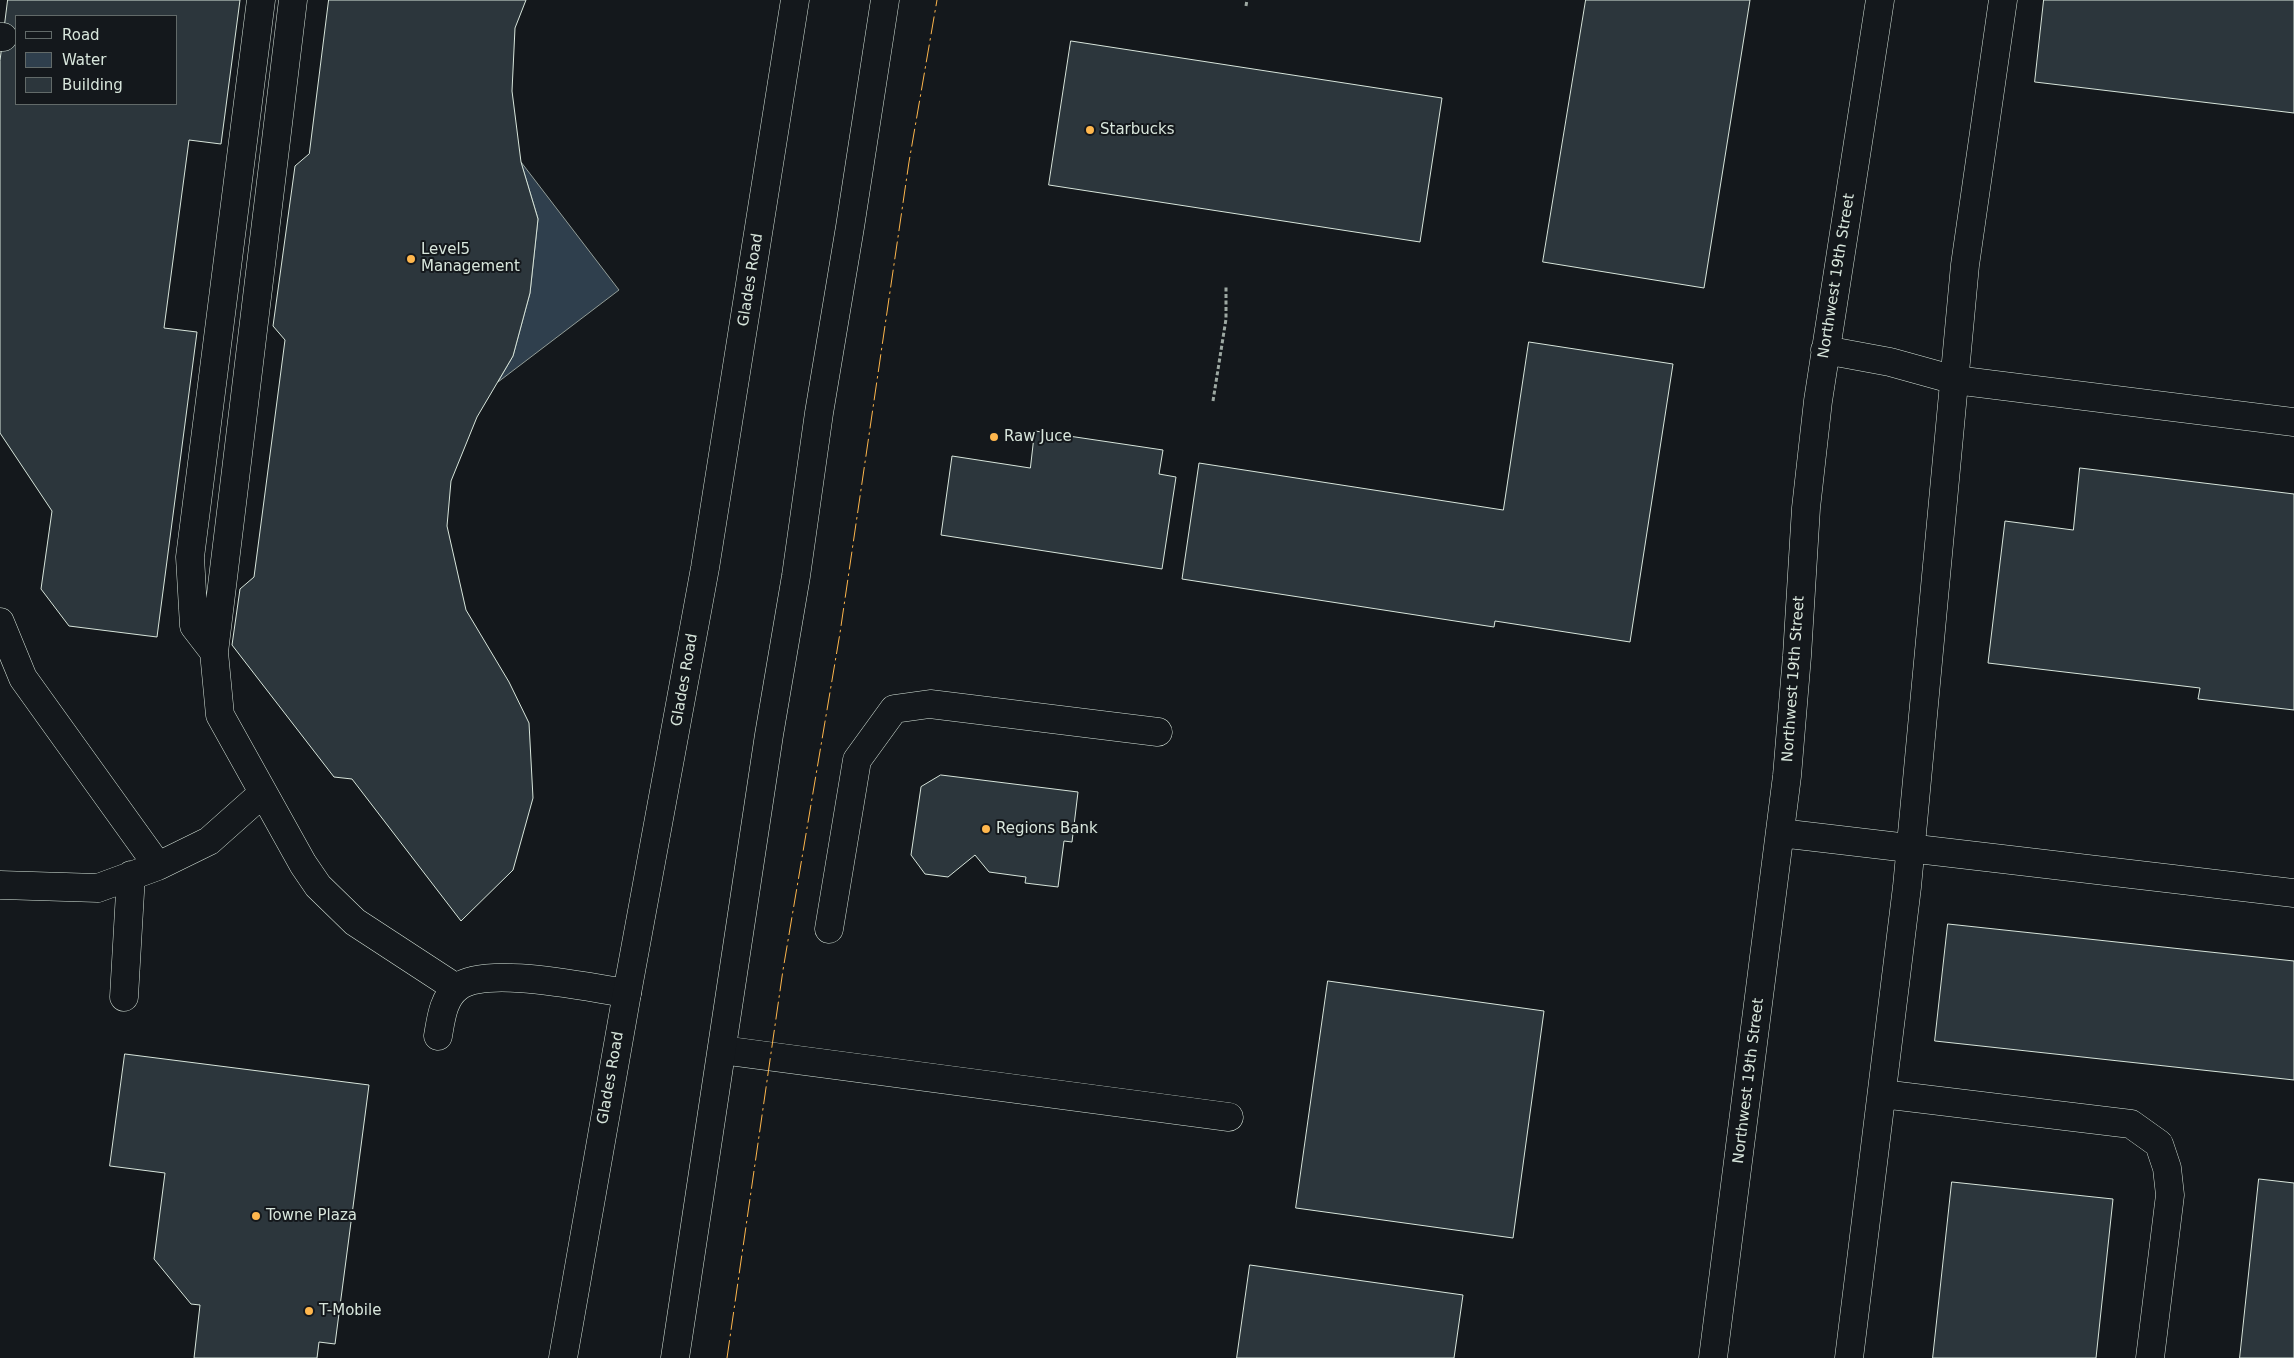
<!DOCTYPE html>
<style>
body{margin:0}
#map{position:relative;width:2294px;height:1358px;overflow:hidden;background:#14181c;font-family:"DejaVu Sans",sans-serif}
canvas{display:block}
.legend{position:absolute;left:15px;top:15px;width:162px;height:90px;box-sizing:border-box;background:#14181c;border:1px solid #626a69;margin:0;padding:6px 9px;list-style:none;font-size:15px;color:#d8e6dc}
.legend li{display:flex;align-items:center;gap:10px;height:25px}
.legend b{width:25px;border:1px solid #626a69}
</style>
<div id="map">
<canvas width="2294" height="1358"></canvas>
<ul class="legend">
<li><b style="height:6px;background:#14181c"></b>Road</li>
<li><b style="height:14px;background:#2f3f4d"></b>Water</li>
<li><b style="height:14px;background:#2c363c"></b>Building</li>
</ul>
</div>
<script>
const ctx = document.querySelector('canvas').getContext('2d');
ctx.lineJoin = 'round';
function paint(path, color) { ctx.fillStyle = color; ctx.fill(path, 'evenodd'); }
function trace(path, color, width, dash) { ctx.strokeStyle = color; ctx.lineWidth = width; ctx.lineCap = dash ? 'butt' : 'round'; ctx.setLineDash(dash || []); ctx.stroke(path); }
function label(font, color, halo, rows, align = 'center') {
  ctx.font = font + ' "DejaVu Sans",sans-serif'; ctx.lineWidth = 4; ctx.setLineDash([]); ctx.textBaseline = 'middle'; ctx.strokeStyle = halo; ctx.fillStyle = color; for (const [text, x, y, turn = 0] of rows) {
    ctx.save(); ctx.translate(x, y); ctx.rotate((+turn || 0) * Math.PI / 180); ctx.textAlign = isNaN(turn) ? turn : align; if (halo) ctx.strokeText(text, 0, 0); ctx.fillText(text, 0, 0); ctx.restore();
  }
}
const water = new Path2D(`
 M521 162 619 290 498 382 513 356 530 293 538 219Z`);
paint(water, '#2f3f4d');
trace(water, '#939e99', 1);
const building = new Path2D(`
 M8 0H240L221 144 189 140 164 328 197 332 157 637 69 626 41 589 52 511 0 433V61ZM16 16H176V104H16Z
 M329 0H526L515 28 512 91 521 162 538 219 530 293 513 356 477 417 451 481 447 526 466 610 509 682 529 723 533 798 513 870 461 921 352 779 334 777 232 645 240 589 254 577 285 340 273 326 295 166 309 154Z
 M1586 0H1750L1704 288 1543 262Z
 M2044 0H2294V113L2035 82Z
 M1071 41 1442 98 1420 242 1049 185Z
 M1529 342 1673 364 1630 642 1495 621 1494 627 1182 579 1199 463 1503 510Z
 M1035 431 1163 450 1159 474 1176 477 1162 569 941 535 952 456 1030 468Z
 M2080 468 2294 494V710L2198 699 2200 688 1988 663 2005 521 2073 530Z
 M941 775 1078 792 1072 842 1064 841 1058 887 1025 883 1026 877 989 872 975 855 948 877 925 874 911 855 921 787Z
 M1948 924 2294 961V1080L1935 1041Z
 M1328 981 1544 1011 1513 1238 1296 1208Z
 M125 1054 369 1085 335 1344 319 1342 317 1358H194L200 1305 191 1304 154 1259 165 1173 110 1166Z
 M2259 1179 2294 1183V1358H2240Z
 M1952 1182 2113 1199 2096 1358H1933Z
 M1250 1265 1463 1295 1454 1358H1237Z`);
paint(building, '#2c363c');
trace(building, '#d8e6dc', 1);
const minor = new Path2D(`
 M293 0 214 652 220 715 303 864 318 886 355 922 456 988
 M0 37H3
 M1825 350 1890 362 1955 380 2294 422
 M0 622 23 678 158 866
 M214 652 194 626 190 557 261 0
 M1780 833 2294 893
 M0 885 98 888 158 866 209 841 263 793
 M829 929 857 760 894 709 930 704 1158 732
 M124 997 131 875
 M438 1036C441 1019 443 998 458 987 487 965 589 988 627 993
 M722 1050 1229 1117
 M1882 1094 2131 1124 2159 1144 2167 1168 2170 1195 2150 1358
 M1713 1358 1787 776 1797 656 1806 508 1818 401 1880 0
 M1849 1358 1907 887 1965 265 2003 0`);
const major = new Path2D(`
 M563 1358 627 993 705 568 795 0
 M675 1358 769 735 796 576 819 413 850 227 885 0`);
trace(minor, '#d8e6dc', 29);
trace(major, '#d8e6dc', 29);
trace(new Path2D(`
 M1246 6 1247 0
 M1213 401 1226 319V285`), '#9da8a2', 3, [4, 2.5]);
trace(minor, '#14181c', 28);
trace(major, '#14181c', 28);
trace(new Path2D(`
 M727 1358 783 970 840 633 909 162 937 0`), '#ffb74d', 1, [18, 4, 2.5, 4]);
for (const [x, y, r, color] of [
 [1090,130,5,"#ffb74d"],
 [411,259,5,"#ffb74d"],
 [994,437,5,"#ffb74d"],
 [986,829,5,"#ffb74d"],
 [256,1216,5,"#ffb74d"],
 [309,1311,5,"#ffb74d"]
]) { const dot = new Path2D(); dot.arc(x, y, r, 0, 2 * Math.PI); ctx.fillStyle = color; ctx.fill(dot); trace(dot, '#14181c', 2); }
label('15px', '#d8e6dc', '#14181c', [
 ["Starbucks",1100,130],
 ["Level5",421,250],
 ["Management",421,267],
 ["Raw Juce",1004,437],
 ["Regions Bank",996,829],
 ["Towne Plaza",266,1216],
 ["T-Mobile",319,1311]
], 'left');
label('15px', '#d8e6dc', '#14181c', [
 ["Northwest 19th Street",1837,276,-81],
 ["Glades Road",751,280,-81],
 ["Northwest 19th Street",1794,679,-86],
 ["Glades Road",685,680,-80],
 ["Glades Road",611,1078,-80],
 ["Northwest 19th Street",1749,1081,-83]
]);
</script>
